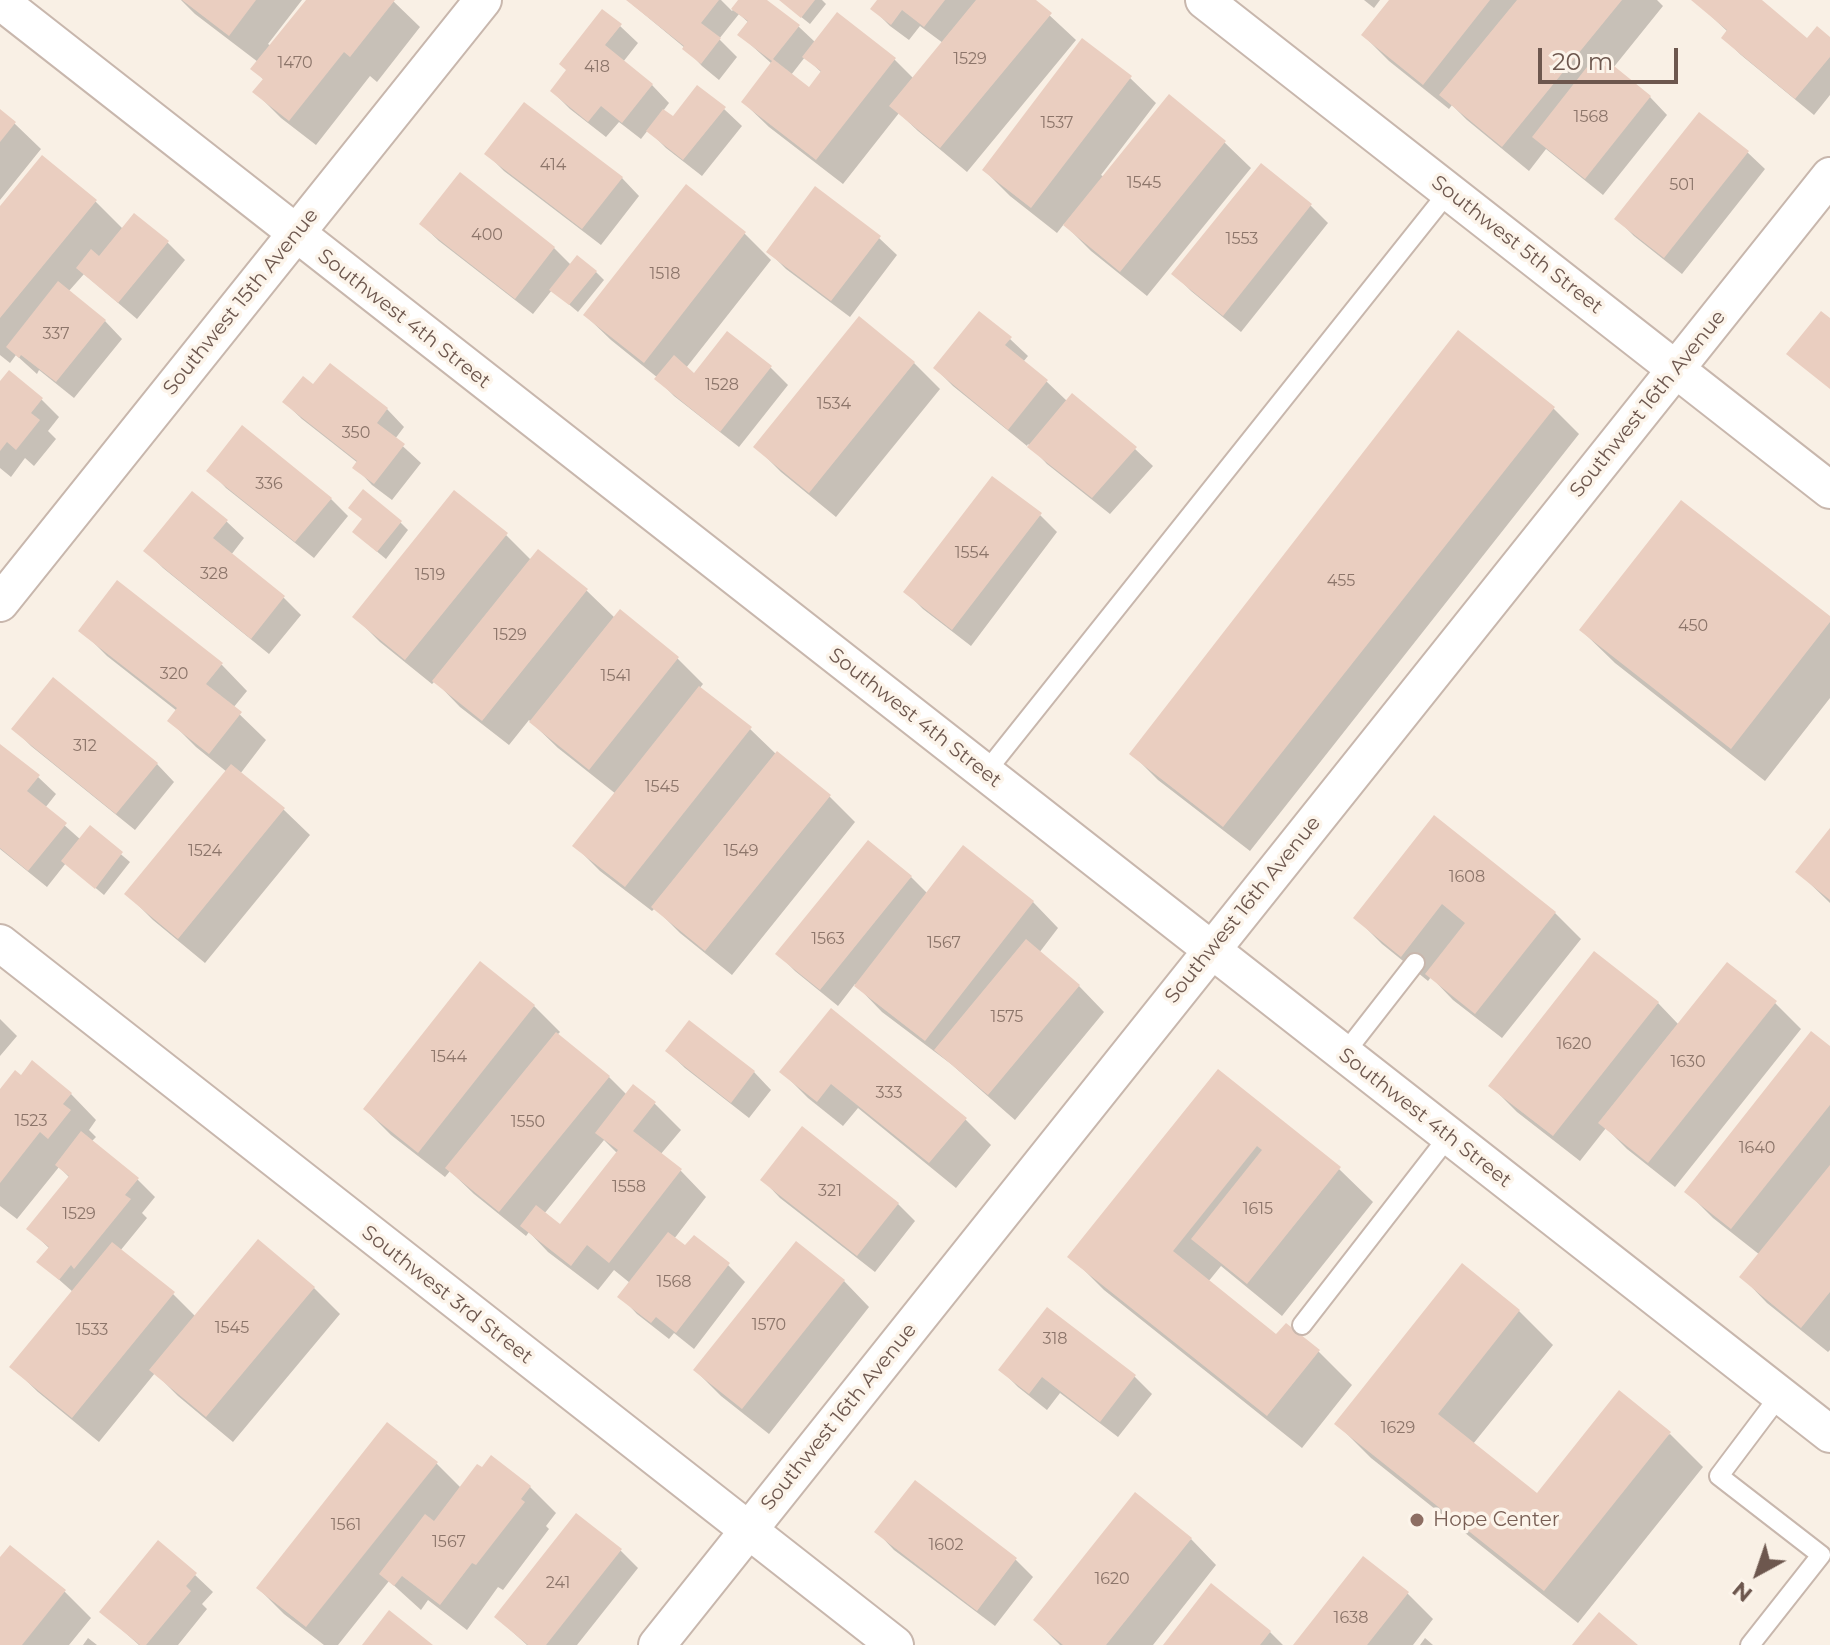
<!DOCTYPE html>
<style>
body{margin:0}
#map{position:relative;width:1830px;height:1645px;overflow:hidden;background:#f9f0e5;font-family:Montserrat,sans-serif}
canvas{display:block}
.north{position:absolute;left:1718px;top:1533px;width:80px;height:80px;-webkit-text-stroke:6px #fcf4ea;paint-order:stroke;rotate:220deg;font-size:22px;font-weight:700;line-height:32px;text-align:center;color:#6d574e}
.north::after{content:'';display:block;margin:auto;width:28px;height:36px;background:#6d574e;clip-path:polygon(50% 0,100% 100%,50% 72%,0 100%)}
.scale{position:absolute;left:1538px;top:48px;width:140px;height:36px;box-sizing:border-box;border:4px solid #6d574e;border-top:0;padding-left:10px;font-size:24px;line-height:28px;white-space:nowrap;color:#6d574e;-webkit-text-stroke:6px #fcf4ea;paint-order:stroke}
</style>
<div id="map">
<canvas width="1830" height="1645"></canvas>
<div class="north">N</div>
<div class="scale">20 m</div>
</div>
<script>
const ctx = document.querySelector('canvas').getContext('2d');
ctx.lineJoin = 'round';
function paint(path, color) { ctx.fillStyle = color; ctx.fill(path, 'evenodd'); }
function trace(path, color, width, dash) { ctx.strokeStyle = color; ctx.lineWidth = width; ctx.lineCap = dash ? 'butt' : 'round'; ctx.setLineDash(dash || []); ctx.stroke(path); }
function label(font, color, halo, rows, align = 'center') {
  ctx.font = font + ' Montserrat,sans-serif'; ctx.lineWidth = 7; ctx.setLineDash([]); ctx.textBaseline = 'middle'; ctx.strokeStyle = halo; ctx.fillStyle = color; for (const [text, x, y, turn = 0] of rows) {
    ctx.save(); ctx.translate(x, y); ctx.rotate((+turn || 0) * Math.PI / 180); ctx.textAlign = isNaN(turn) ? turn : align; if (halo) ctx.strokeText(text, 0, 0); ctx.fillText(text, 0, 0); ctx.restore();
  }
}
paint(new Path2D(`
 M181 0H302L268 44 271 46 308 0H392L420 27 377 82 370 76 316 145 281 118 255 92 265 81 253 69 258 62 195 14Z
 M627 0H721L732 11 741 0H764L798 26 816 43 894 59 914 79 943 43 920 26 909 40 890 26 873 9 880 0H1033L1076 40 967 172 918 131 899 113 843 184 769 127 743 102 772 64 740 35 749 23 739 14 719 39 737 57 719 80 702 66 685 48ZM805 57 822 73 809 89 791 75Z
 M780 0H822L826 4 810 24Z
 M1364 0H1380L1374 8Z
 M1391 0H1657L1663 6 1613 68 1650 97 1667 115 1603 195 1546 149 1529 171 1467 120 1452 105 1449 109 1389 61 1363 35Z
 M1694 0H1758L1807 41 1830 39V95L1814 115 1741 55 1723 38 1728 32Z
 M620 26 638 43 623 62 652 85 669 103 663 111 673 119 724 109 742 126 702 176 666 148 648 130 641 139 619 122 606 137 570 109 552 91Z
 M1130 78 1156 103 1101 175 1104 177 1169 97 1225 143 1251 168 1147 296 1091 251 1064 224 1057 233 1010 196 984 170Z
 M0 112 15 124 41 149 0 200Z
 M1747 152 1765 169 1682 274 1634 236 1617 219Z
 M487 154 622 178 639 196 601 245 504 171Z
 M42 157 96 202 123 229 167 242 185 260 137 319 84 274 68 292 105 321 122 339 74 398 39 370 37 374 16 355 10 363 0 355V209Z
 M1261 166 1311 206 1328 223 1241 332 1191 291 1174 274Z
 M686 187 745 234 771 260 686 368 695 375 728 334 771 368 788 385 739 447 674 396 657 379 658 378 611 340 585 315Z
 M421 224 554 248 571 265 596 272 604 280 578 312 552 290 533 314 439 241Z
 M879 238 897 255 850 317 786 269 768 251Z
 M860 319 914 363 940 389 836 517 781 472 756 447Z
 M1010 339 1028 356 1023 362 1047 382 1067 401 1135 449 1153 466 1110 514 1047 464 1028 444 1027 446 953 386 935 368Z
 M9 373 42 400 59 417 48 431 56 439 34 466 25 458 11 477 0 468V385Z
 M313 387 387 409 404 427 395 439 421 463 392 500 372 485 355 467 358 463 302 419 284 402Z
 M1553 408 1579 434 1250 851 1158 780 1132 754Z
 M209 470 331 499 348 516 314 558 226 488Z
 M1040 515 1057 532 971 646 923 609 906 592Z
 M364 520 400 522 408 530 386 559 363 540Z
 M226 521 244 538 231 555 284 598 301 615 269 654 163 568 146 551Z
 M506 535 531 560 538 551 587 591 615 618 677 658 703 684 699 689 750 729 777 755 829 796 855 822 732 975 680 933 655 908 652 911 600 871 575 846 616 794 558 748 529 720 509 745 460 707 435 681 432 684 380 642 355 617Z
 M1830 619V698L1765 781 1615 663 1581 630Z
 M81 630 222 665 247 691 233 708 266 740 240 774 284 810 310 835 205 963 153 920 127 894 227 772 196 747 170 721 177 711 107 656Z
 M53 680 157 764 174 782 135 830 31 746 14 729Z
 M0 746 38 777 56 794 45 808 81 840 90 828 130 862 104 895 66 863 47 887 0 849Z
 M1434 818 1555 913 1581 939 1502 1038 1453 1000 1431 977 1428 981 1382 944 1356 918Z
 M1830 831V903L1797 871Z
 M911 877 928 894 1033 902 1058 928 1039 953 1079 986 1104 1012 1015 1120 951 1064 882 1012 855 984 838 1006 795 971 778 954Z
 M1658 1003 1679 1025 1775 1003 1801 1029 1675 1187 1627 1149 1606 1128 1580 1161 1517 1112 1491 1086Z
 M534 1006 560 1032 557 1035 609 1077 627 1095 634 1087 655 1104 681 1130 660 1155 681 1171 706 1197 674 1239 686 1248 728 1265 745 1282 694 1349 674 1333 669 1339 637 1314 620 1296 630 1283 614 1270 598 1290 548 1252 529 1232 526 1236 474 1194 450 1171 445 1177 391 1135 365 1109ZM604 1140 618 1154 561 1227 544 1214Z
 M831 1011 965 1119 991 1145 956 1188 858 1108 843 1126 808 1098 782 1072Z
 M0 1019 17 1036 0 1056Z
 M690 1022 754 1072 771 1090 749 1118 685 1068 667 1051Z
 M1830 1049V1350L1828 1352 1767 1303 1742 1277 1760 1255 1713 1218 1687 1192Z
 M1218 1072 1339 1169 1373 1202 1282 1316 1221 1266 1208 1282 1277 1337 1286 1326 1319 1352 1352 1385 1302 1448 1104 1290 1070 1256Z
 M0 1093 71 1094 96 1120 89 1130 96 1137 91 1142 137 1179 155 1197 142 1213 147 1218 120 1251 173 1294 196 1317 314 1288 340 1314 233 1442 178 1396 155 1373 99 1442 38 1392 12 1367 73 1292 39 1262 50 1249 29 1229 70 1178 59 1167 17 1219 0 1206Z
 M763 1180 898 1204 915 1221 875 1272 780 1198Z
 M1463 1266 1519 1311 1553 1345 1473 1444 1538 1496 1670 1434 1703 1467 1578 1623 1371 1458 1337 1424Z
 M844 1281 869 1307 769 1434 721 1396 695 1370Z
 M1001 1370 1134 1376 1152 1394 1118 1437 1060 1393 1047 1410 1018 1387Z
 M436 1463 461 1488 530 1487 556 1513 546 1526 549 1529 503 1590 498 1587 467 1630 428 1600 421 1610 389 1581 338 1645H324L284 1614 258 1588Z
 M915 1483 1016 1560 1033 1577 995 1626 894 1550 877 1532Z
 M576 1515 621 1551 638 1568 577 1645H527L496 1617Z
 M1191 1539 1216 1565 1153 1645H1060L1035 1620Z
 M10 1548 65 1592 91 1618 69 1645H0V1561Z
 M195 1575 213 1592 202 1604 207 1609 178 1645H139L102 1612Z
 M1407 1593 1433 1619 1413 1645H1295Z
 M1270 1632 1283 1645H1166Z
 M88 1638 97 1645H83Z
 M1425 1638 1433 1645H1420Z`), '#0003');
paint(new Path2D(`
 M182 0H256L229 36Z
 M306 0H395L350 57 344 52 289 121 252 92 263 79 250 69Z
 M626 0H719L701 23 721 38 701 64 682 49 684 46Z
 M738 0H767L800 25 773 59 809 87 821 71 802 57 837 12 896 58 816 160 741 102 772 61 737 35 748 21 731 9Z
 M779 0H815L801 18Z
 M877 0H945L924 27 902 10 891 25 870 9Z
 M976 0H1036L1052 13 940 148 889 106Z
 M1389 0H1490L1423 85 1361 35Z
 M1517 0H1622L1502 147 1439 95Z
 M1691 0H1762L1807 38 1817 26 1830 37V57L1795 99 1721 38 1727 30Z
 M602 9 622 24 605 45 653 84 622 123 601 106 588 122 550 91 566 70 559 64Z
 M1082 38 1132 76 1031 208 982 170Z
 M1598 53 1651 96 1585 179 1532 137Z
 M697 85 726 107 683 160 646 131 663 109 673 116Z
 M1169 94 1226 141 1120 272 1063 225Z
 M524 102 623 177 582 229 484 154Z
 M0 109 16 122 0 142Z
 M1699 112 1749 151 1664 258 1614 219Z
 M42 155 97 200 0 318V206Z
 M1261 163 1312 204 1223 316 1171 274Z
 M460 172 555 247 515 299 419 224Z
 M686 184 746 232 644 363 583 315Z
 M815 186 881 236 831 301 766 252Z
 M134 213 169 241 118 303 76 268 91 249 99 256Z
 M577 255 597 271 569 305 549 290Z
 M58 281 106 320 56 382 21 355 19 358 6 347Z
 M979 311 1012 337 1005 345 1048 380 1008 430 933 368Z
 M1821 311 1830 318V389L1786 354Z
 M859 316 915 362 809 493 753 447Z
 M1458 330 1555 407 1223 827 1129 754Z
 M727 331 772 366 720 432 654 379 674 355 694 373Z
 M330 363 388 408 377 423 405 444 374 484 352 468 357 461 282 402 303 376 313 384Z
 M9 370 43 398 31 413 40 420 16 450 7 442 0 451V381Z
 M1072 393 1137 447 1092 498 1027 447Z
 M242 425 332 498 295 542 206 471Z
 M992 476 1042 513 952 630 903 592Z
 M363 489 402 521 377 552 352 532 362 519 348 508Z
 M454 490 508 533 405 660 352 617Z
 M192 491 228 520 213 538 285 596 251 639 143 551Z
 M1681 500 1830 616V622L1731 749 1579 630Z
 M538 549 588 589 482 721 432 681Z
 M117 580 223 663 206 684 242 712 209 754 167 721 177 708 78 631Z
 M620 609 679 657 589 770 529 722Z
 M53 677 158 763 116 814 11 729Z
 M699 686 752 727 625 887 572 846Z
 M0 744 40 775 27 791 67 823 28 871 0 848Z
 M777 751 831 795 705 951 651 907Z
 M231 764 285 808 178 939 124 894Z
 M1434 815 1556 912 1475 1014 1425 974 1465 923 1442 904 1401 957 1353 918Z
 M90 825 123 852 95 889 61 861Z
 M1830 828V900L1795 872Z
 M868 840 912 876 820 990 775 954Z
 M963 845 1034 901 925 1041 854 986Z
 M1026 939 1080 985 988 1095 934 1050Z
 M1594 951 1659 1002 1553 1136 1488 1086Z
 M480 961 535 1005 418 1153 363 1109Z
 M1727 962 1777 1001 1648 1163 1598 1123Z
 M831 1008 967 1118 929 1163 831 1084 817 1102 779 1072Z
 M689 1020 755 1071 731 1103 665 1051Z
 M1811 1031 1830 1046V1105L1731 1229 1684 1192Z
 M556 1032 610 1076 499 1212 445 1168Z
 M32 1060 72 1093 63 1104 71 1110 48 1139 40 1132 0 1183V1089L15 1070 21 1075Z
 M1218 1069 1341 1167 1247 1284 1191 1239 1262 1150 1257 1146 1173 1251 1276 1334 1286 1323 1320 1350 1267 1416 1067 1257Z
 M633 1084 656 1102 633 1131 682 1169 609 1263 587 1245 571 1266 520 1226 536 1205 560 1224 618 1150 595 1133Z
 M802 1126 899 1203 857 1256 760 1180Z
 M81 1131 139 1178 125 1195 131 1199 74 1269 71 1265 59 1280 36 1262 49 1247 26 1229 69 1176 55 1165Z
 M1830 1165V1292L1801 1328 1739 1277Z
 M668 1232 685 1245 694 1235 730 1263 676 1333 656 1317 651 1323 617 1297Z
 M258 1239 315 1287 206 1417 149 1370Z
 M796 1241 845 1280 742 1409 693 1370Z
 M112 1242 175 1292 72 1418 9 1367Z
 M1462 1263 1520 1310 1438 1414 1537 1493 1619 1390 1671 1432 1544 1591 1334 1424Z
 M1047 1307 1136 1375 1100 1422 1042 1377 1029 1394 998 1370Z
 M387 1422 438 1462 306 1627 256 1588Z
 M491 1455 531 1486 521 1499 525 1502 476 1565 472 1563 440 1605 402 1576 394 1586 379 1574 425 1514 434 1521 477 1464 482 1467Z
 M915 1480 1017 1558 977 1611 874 1532Z
 M1135 1492 1192 1538 1106 1645H1063L1033 1620Z
 M576 1513 622 1549 546 1645H528L494 1617Z
 M158 1540 197 1573 186 1586 191 1591 146 1645H140L99 1612Z
 M10 1545 66 1590 22 1645H0V1557Z
 M1363 1556 1409 1592 1367 1645H1293Z
 M1211 1583 1271 1631 1260 1645H1163Z
 M389 1610 433 1645H362Z
 M1599 1612 1638 1645H1572Z`), '#eacec0');
const service = new Path2D(`
 M985 773 1449 191
 M1344 1054 1415 963
 M1302 1325 1448 1137
 M1750 1645 1821 1555 1719 1476 1780 1395`);
const minor = new Path2D(`
 M1204 0 1830 490
 M0 1 1830 1434
 M0 603 483 0
 M0 943 895 1645
 M657 1645 1830 176`);
trace(service, '#c8b7ad', 22);
trace(minor, '#c8b7ad', 40);
trace(service, '#fff', 18);
trace(minor, '#fff', 36);
for (const [x, y, r, color] of [
 [1417,1520,8,"#8d6e63"]
]) { const dot = new Path2D(); dot.arc(x, y, r, 0, 2 * Math.PI); ctx.fillStyle = color; ctx.fill(dot); trace(dot, '#fcf4ea', 3); }
label('16px', '#8c756a', null, [
 ["1529",970,59],
 ["1470",295,63],
 ["418",597,67],
 ["1568",1591,117],
 ["1537",1057,123],
 ["414",553,165],
 ["1545",1144,183],
 ["501",1682,185],
 ["400",487,235],
 ["1553",1242,239],
 ["1518",665,274],
 ["337",56,334],
 ["1528",722,385],
 ["1534",834,404],
 ["350",356,433],
 ["336",269,484],
 ["1554",972,553],
 ["328",214,574],
 ["1519",430,575],
 ["455",1341,581],
 ["450",1693,626],
 ["1529",510,635],
 ["320",174,674],
 ["1541",616,676],
 ["312",85,746],
 ["1545",662,787],
 ["1524",205,851],
 ["1549",741,851],
 ["1608",1467,877],
 ["1563",828,939],
 ["1567",944,943],
 ["1575",1007,1017],
 ["1620",1574,1044],
 ["1544",449,1057],
 ["1630",1688,1062],
 ["333",889,1093],
 ["1523",31,1121],
 ["1550",528,1122],
 ["1640",1757,1148],
 ["1558",629,1187],
 ["321",830,1191],
 ["1615",1258,1209],
 ["1529",79,1214],
 ["1568",674,1282],
 ["1570",769,1325],
 ["1545",232,1328],
 ["1533",92,1330],
 ["318",1055,1339],
 ["1629",1398,1428],
 ["1561",346,1525],
 ["1567",449,1542],
 ["1602",946,1545],
 ["1620",1112,1579],
 ["241",558,1583],
 ["1638",1351,1618]
]);
label('20px', '#6d574e', '#fcf4ea', [
 ["Southwest 5th Street",1517,245,38],
 ["Southwest 15th Avenue",241,302,-51],
 ["Southwest 4th Street",404,319,38],
 ["Southwest 16th Avenue",1648,404,-51],
 ["Southwest 4th Street",915,718,38],
 ["Southwest 16th Avenue",1243,910,-51],
 ["Southwest 4th Street",1425,1118,38],
 ["Southwest 3rd Street",447,1295,38],
 ["Southwest 16th Avenue",839,1417,-51]
]);
label('20px', '#785e54', '#fcf4ea', [
 ["Hope Center",1433,1520]
], 'left');
</script>
